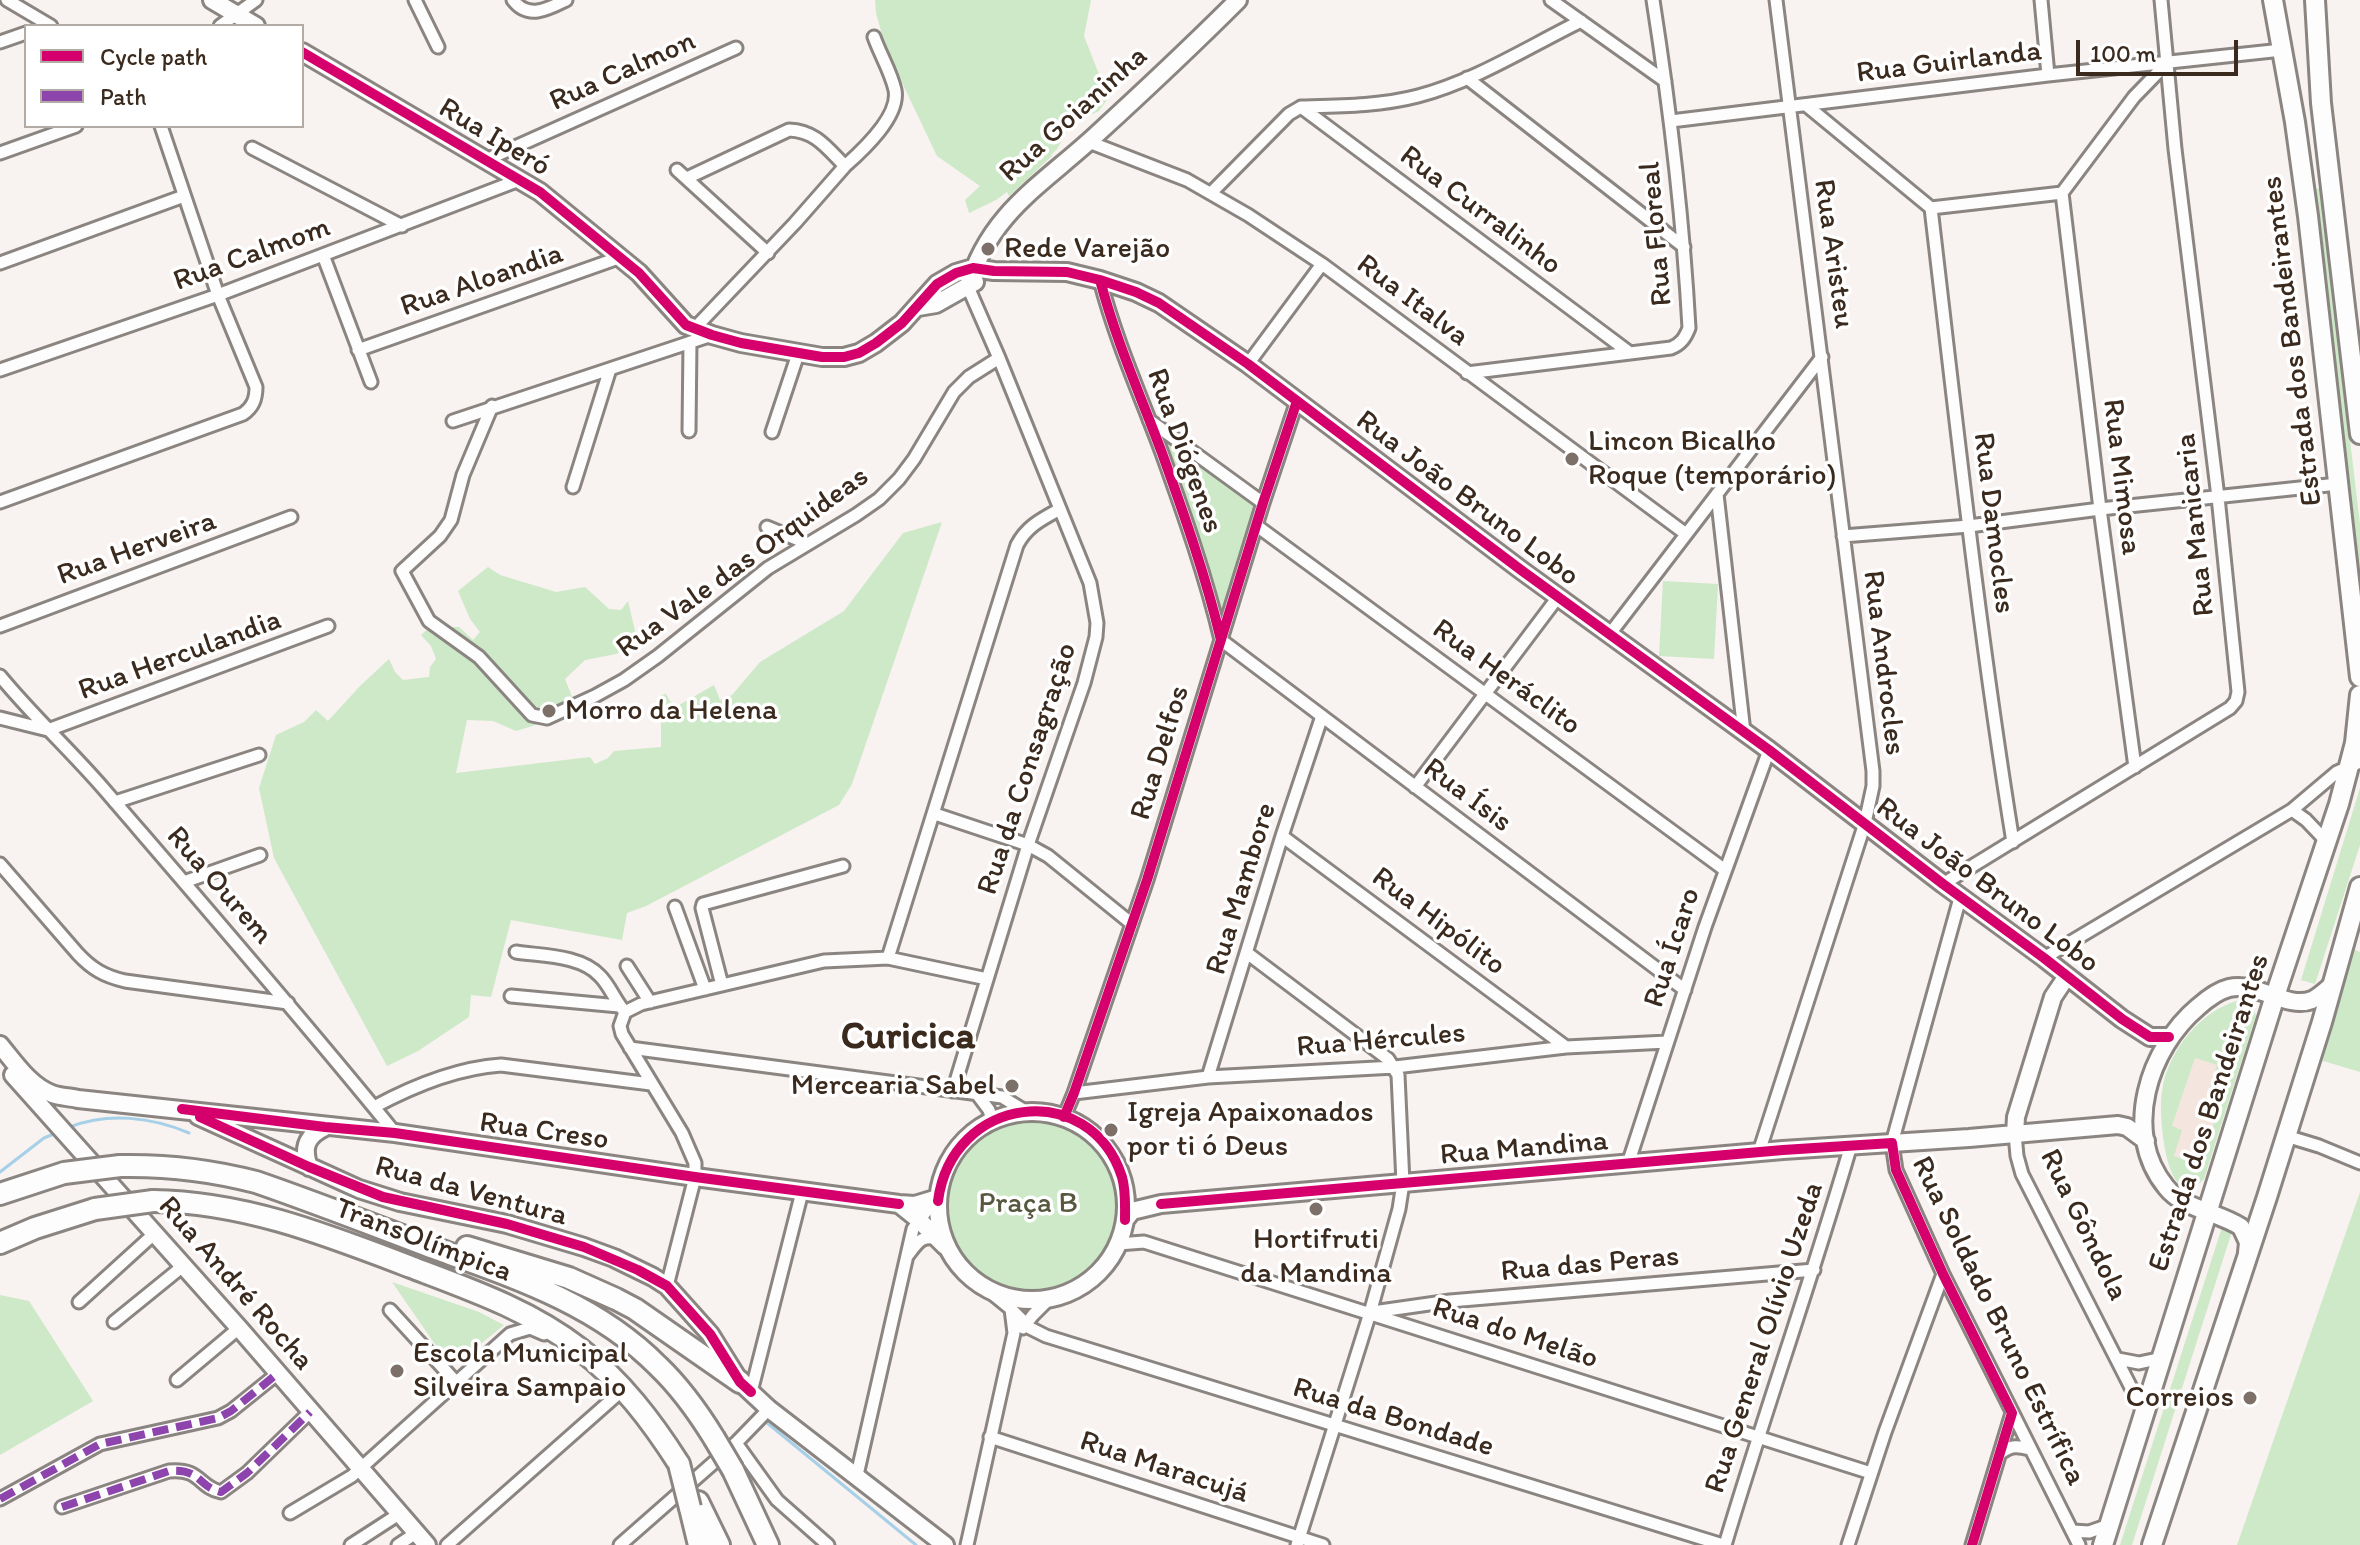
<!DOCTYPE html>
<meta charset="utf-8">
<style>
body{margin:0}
#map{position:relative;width:2360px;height:1545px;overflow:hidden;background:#f8f2f0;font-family:Itim,sans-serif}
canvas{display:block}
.legend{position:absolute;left:24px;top:24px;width:280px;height:104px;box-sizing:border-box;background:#fff;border:2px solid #b1aaa5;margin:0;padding:10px 14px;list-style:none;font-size:24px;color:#3b2a1e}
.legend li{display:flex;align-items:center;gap:16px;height:40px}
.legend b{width:40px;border:2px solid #b1aaa5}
.scale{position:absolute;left:2076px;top:40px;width:162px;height:36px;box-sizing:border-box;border:4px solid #3b2a1e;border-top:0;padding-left:10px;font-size:24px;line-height:28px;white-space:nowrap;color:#3b2a1e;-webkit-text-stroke:6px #fff;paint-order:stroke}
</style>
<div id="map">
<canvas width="2360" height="1545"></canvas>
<ul class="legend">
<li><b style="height:10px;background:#d6006c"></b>Cycle path</li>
<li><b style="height:10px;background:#8e44ad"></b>Path</li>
</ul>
<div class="scale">100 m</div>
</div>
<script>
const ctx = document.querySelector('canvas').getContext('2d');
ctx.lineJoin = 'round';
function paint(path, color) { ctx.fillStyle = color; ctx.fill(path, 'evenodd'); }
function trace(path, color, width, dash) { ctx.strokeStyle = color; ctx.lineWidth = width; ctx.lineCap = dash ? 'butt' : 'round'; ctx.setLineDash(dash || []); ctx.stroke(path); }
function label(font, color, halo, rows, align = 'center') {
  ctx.font = font + ' Itim,sans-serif'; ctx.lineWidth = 7; ctx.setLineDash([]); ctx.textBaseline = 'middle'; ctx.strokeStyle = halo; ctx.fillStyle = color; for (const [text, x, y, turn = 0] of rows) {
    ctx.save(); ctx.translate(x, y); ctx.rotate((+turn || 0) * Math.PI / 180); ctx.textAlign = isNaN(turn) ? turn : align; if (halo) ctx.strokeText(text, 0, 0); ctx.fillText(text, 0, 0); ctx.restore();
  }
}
paint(new Path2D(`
 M2195 1058 2217 1065 2220 1104 2200 1165 2173 1156 2172 1126Z`), '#f4e5de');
paint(new Path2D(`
 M875 0H1091L1084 36 1100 77 1125 82 1116 87 1099 111 1072 123 1057 149 1050 156 1053 155 1009 196 1007 192 996 200 969 213 965 200 980 186 937 156 886 49 876 13Z
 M2320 188 2360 524V583L2310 191Z
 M1149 419 1263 503 1221 640Z
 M942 522 852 784 839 805 646 906 627 913 622 940 511 920 491 997 471 995 469 1017 418 1051 387 1066 274 858 259 788 276 735 304 722 316 710 328 721 360 686 389 659 395 672 403 680 429 677 430 667 436 659 431 646 421 635 430 627H459L473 640 480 632 470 619 458 591 488 567 500 575 556 592 585 587 609 609 621 610 628 601 638 644 616 654 585 660 565 679 578 712 516 731 493 721 467 720 456 773 590 757 595 764 608 758 614 751 661 747V695L666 694 674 708 714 685 720 700 732 695 760 662 844 611 903 533Z
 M1663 581 1718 584 1714 659 1659 656Z
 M2360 788V845L2315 984 2301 980Z
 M2353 949 2360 952V1072L2320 1060Z
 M2239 1000C2249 1002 2253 1006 2256 1016L2204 1179C2165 1219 2158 1111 2162 1091 2168 1051 2200 1011 2239 1000ZM2195 1058 2217 1065 2206 1099 2220 1104 2200 1165 2174 1156 2182 1130 2172 1126Z
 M940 1205a88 88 0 1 1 176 0a88 88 0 1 1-176 0Z
 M2360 1192V1545H2237Z
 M2224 1221 2234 1225 2132 1545H2120Z
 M392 1282 479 1312 504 1325 456 1364 450 1366Z
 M0 1295 29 1301 93 1401 0 1455Z`), '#cde9c7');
trace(new Path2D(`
 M70 1127C108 1112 152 1117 189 1133
 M0 1172 44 1138 56 1133
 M766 1422 916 1545`), '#a6d0e7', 3);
const street = new Path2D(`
 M7 0 51 26
 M415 0 438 47
 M513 0C528 20 548 9 566 0
 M1551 0 1665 81
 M2041 0 2048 75
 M220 26 256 0
 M0 42 26 33
 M1467 78 1684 247
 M1806 105 1931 208 2062 193 2134 97 2168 62
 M1301 107 1630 353
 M1671 121 2048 75 2282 50
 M1089 142 1187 180 1248 215 1322 264 1686 534
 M252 148 402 226
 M0 153 76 126
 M486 160 736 48
 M845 166C863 150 900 116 895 90 891 72 880 54 874 37
 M677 170 768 253
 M687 178 789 130C816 131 827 148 845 166L795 223 694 329
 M1211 193 1289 114 1301 107C1339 106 1380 106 1418 96 1475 81 1528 47 1581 21
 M2062 193 2100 509 2135 767
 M1931 208C1956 420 1979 632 2013 842
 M323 255 371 382
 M0 263 184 196
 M1100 280C1116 341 1140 394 1162 453 1184 514 1206 577 1221 640L1685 990
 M358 350 621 257
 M1248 364 1322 264
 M0 370 218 295 519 180
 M1467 373 1671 348C1681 344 1685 338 1689 328 1683 218 1670 109 1653 0
 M492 406 463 475 451 520 440 536 402 571 429 621 479 657 532 715 547 718 595 696 624 680 658 656 768 568 856 515 879 499 899 479 914 459 954 392 969 377 999 358
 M1149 420 1263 503
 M453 421 712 335
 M689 431 690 342
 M772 432 798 354
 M573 487 610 369
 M1717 494 1744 732
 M0 502 243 414C253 407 256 399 256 387L218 295 161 126
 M1257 526 1725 870
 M767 527 806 543
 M1843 536 1969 526 2100 509 2338 484
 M0 626 291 517
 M1609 635 1822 357
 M0 676C32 715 70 750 103 788 201 902 300 1016 395 1133
 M0 718 48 730 328 626
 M1415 787 1558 597
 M115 802 259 755
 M2292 810 2306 820 2327 842
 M935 814 1028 845 1048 856 1132 924
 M1282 836 1566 1047
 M0 864 78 954C92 969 104 976 125 981L288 1003
 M184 882 260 855
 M1943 884 2230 708 2236 701 2238 692 2218 497 2175 149 2161 0
 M1960 898 1892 1143 1896 1170 1943 1274 2079 1545
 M675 907 705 989
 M516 952C542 956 581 955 600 976 610 986 615 1001 625 1012
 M1247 953 1388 1059 1398 1075 1403 1183 1399 1209 1370 1313 1297 1545
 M888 958 1017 545C1027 526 1042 519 1060 509
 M2044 958 2292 810 2337 772 2360 762
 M627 966 650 1002
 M722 985 702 908 703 904 843 866
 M511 996 619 1006
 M630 1048 987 1095 1002 1097 1025 1111
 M1208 1077 1282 836 1322 716
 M953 1091 1028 845 1084 683 1096 637 1097 623 1090 583 999 358 968 287
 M1074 1093 1208 1077 1395 1067 1566 1047 1667 1042
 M977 1094 989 1110 992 1120
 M374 1107C413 1086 457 1068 501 1065L651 1084
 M1064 1117 1074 1093 1147 880 1263 503 1297 401
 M2015 1134 2017 1156 2022 1174 2144 1413
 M2286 1136 2319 1146 2360 1163
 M1759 1152 1865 823 1873 786V771L1776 0
 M1628 1164 1705 927 1769 750
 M1118 1244 1144 1242 1871 1473
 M908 1255C917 1243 922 1234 938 1239
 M667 1286 695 1177V1163L682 1133 622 1034 620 1026 625 1012 641 1004 824 961 888 958 987 979
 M79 1302 155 1233
 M1011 1309 1030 1328 1046 1336 1723 1545
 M390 1310 455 1381
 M1373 1312 1450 1301 1814 1270
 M114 1322 183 1266
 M1023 1328 1033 1315 1050 1298
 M2118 1359 2139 1363 2162 1358
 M177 1380 239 1328
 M751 1392 802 1192
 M990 1437 1323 1545
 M736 1443 777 1500 828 1545
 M2002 1452C2012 1445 2018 1446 2030 1449
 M857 1475 913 1229 927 1210 938 1201
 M0 1499 100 1444 218 1418 231 1411 277 1374
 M62 1507 169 1471C201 1468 198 1487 221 1492L247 1473 310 1412
 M290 1513 352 1476 510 1334 530 1328 544 1334
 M2073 1531 2089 1532 2109 1525
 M351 1545 399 1514
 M398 1545 416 1533
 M447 1545 618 1394
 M620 1545 736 1443 769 1409
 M967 1545 1014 1333 1011 1309 984 1287
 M1725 1545C1765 1411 1812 1279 1851 1145
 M1848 1545 1885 1432 1943 1274
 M1972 1545 2012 1413`);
const secondary = new Path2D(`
 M212 0 256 26
 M302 52 540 192 639 273 686 325 712 335 741 343 822 357H844L859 353 876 343 902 323 937 284 956 273 973 268 994 271 1067 272 1100 280 1136 292 1159 303 1248 364 1521 570 1769 750 1943 884 2044 958 2122 1019 2150 1037H2169
 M968 287C989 213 1043 184 1096 135 1144 91 1192 46 1238 0
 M918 307 936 304 975 282
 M0 1045C15 1063 30 1086 52 1094 60 1097 70 1097 78 1099L395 1133 695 1177 899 1204 915 1205 938 1198
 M13 1075 239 1328 427 1545
 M938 1206a94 94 0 1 1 188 0a94 94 0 1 1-188 0Z
 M198 1116 359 1189 400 1202 507 1224 584 1247 614 1258 653 1277 667 1286 710 1334 740 1382 769 1409 945 1545
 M2015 1134 2016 1117 2053 997 2067 976
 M309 1167C302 1148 306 1136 325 1127
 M899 1204 919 1220 945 1246
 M1125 1220 1132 1211 1161 1204 1783 1150 1969 1138 2118 1125 2127 1127 2146 1141
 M2247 1253 2248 1242 2241 1227C2218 1212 2183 1209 2166 1187 2121 1132 2149 1048 2198 1007 2207 999 2217 991 2229 988 2257 981 2287 1010 2312 1000 2319 997 2326 990 2332 985`);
const primary = new Path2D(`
 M2273 0 2295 122 2308 216 2360 677
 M2315 0 2321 103 2360 434
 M2103 1545 2275 996 2339 804 2355 743 2360 695
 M2152 1545 2267 1197 2322 1022 2360 887`);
const highway = new Path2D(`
 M120 1166C167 1165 210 1170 256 1182 317 1203 378 1227 439 1250 517 1278 598 1305 658 1366 680 1387 698 1412 714 1438
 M0 1194 64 1173
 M153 1201C244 1202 327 1235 411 1267 469 1289 530 1310 580 1349 621 1381 651 1420 679 1464
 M0 1243 35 1228 95 1209
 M467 1247 569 1278 616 1299 635 1309 740 1382
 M733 1470 768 1545
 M698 1502 719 1545
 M690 1508 699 1545`);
trace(street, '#8b8581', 17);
trace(secondary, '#8b8581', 22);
trace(primary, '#8b8581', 24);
trace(highway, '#8b8581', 26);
trace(street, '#fefdfd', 11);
trace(secondary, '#fefdfd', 16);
trace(primary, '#fefdfd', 18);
trace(highway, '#fefdfd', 20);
const highwayBridge = new Path2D(`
 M64 1173 120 1166
 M95 1209 153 1201
 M714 1438 733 1470
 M679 1464 690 1508`);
trace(highwayBridge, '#8b8581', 26, []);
trace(highwayBridge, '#fefdfd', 20);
trace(new Path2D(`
 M0 1499 100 1444 218 1418 231 1411 277 1374
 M62 1507 169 1471C201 1468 198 1487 221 1492L247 1473 310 1412`), '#8e44ad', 8, [16, 8]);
trace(new Path2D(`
 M302 52 540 192 639 273 686 325 712 335 741 343 822 357H844L859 353 876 343 902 323 937 284 956 273 973 268 994 271 1067 272 1100 280 1136 292 1159 303 1248 364 1521 570 1769 750 1943 884 2044 958 2122 1019 2150 1037H2169
 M1100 280C1116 341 1140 394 1162 453 1184 514 1206 577 1221 640
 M182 1109 325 1127 395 1133 695 1177 899 1204
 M200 1117 309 1167 383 1197 507 1224 584 1247 638 1270 667 1286 710 1334 740 1382 751 1392
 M1064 1117 1074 1093 1147 880 1263 503 1297 401
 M938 1201C952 1095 1090 1078 1122 1177 1126 1191 1125 1205 1125 1220
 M1161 1204 1783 1150 1892 1143 1896 1170 1943 1274 2012 1413 1972 1545`), '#d6006c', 10);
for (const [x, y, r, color] of [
 [988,249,8,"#7d7068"],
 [1572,459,8,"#7d7068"],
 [549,711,8,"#7d7068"],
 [1012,1086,8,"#7d7068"],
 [1111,1130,8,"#7d7068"],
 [1316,1209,8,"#7d7068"],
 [397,1371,8,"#7d7068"],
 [2250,1398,8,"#7d7068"]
]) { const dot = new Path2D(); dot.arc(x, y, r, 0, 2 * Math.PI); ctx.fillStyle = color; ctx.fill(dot); trace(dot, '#fff', 3); }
label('30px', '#3b2a1e', '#fff', [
 ["Rua Guirlanda",1949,63,-7],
 ["Rua Calmon",623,72,-24],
 ["Rua Goianinha",1074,115,-42],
 ["Rua Iperó",494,138,31],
 ["Rua Curralinho",1480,211,37],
 ["Rua Floreal",1657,234,-95],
 ["Rua Aristeu",1833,254,82],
 ["Rua Calmom",252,255,-20],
 ["Rua Aloandia",482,281,-19],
 ["Rua Italva",1412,301,37],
 ["Estrada dos Bandeirantes",2293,341,-97],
 ["Rua Diógenes",1184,451,70],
 ["Rua Mimosa",2121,477,83],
 ["Rua João Bruno Lobo",1467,499,37],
 ["Rua Damocles",1993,523,83],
 ["Rua Manicaria",2196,525,-96],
 ["Rua Herveira",137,549,-20],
 ["Rua Vale das Orquideas",743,563,-36],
 ["Rua Herculandia",180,656,-20],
 ["Rua Androcles",1883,663,83],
 ["Rua Heráclito",1506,678,36],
 ["Rua Delfos",1161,753,-73],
 ["Rua da Consagração",1028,769,-72],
 ["Rua Ísis",1467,796,37],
 ["Rua Ourem",219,886,49],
 ["Rua João Bruno Lobo",1987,886,37],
 ["Rua Mambore",1242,889,-73],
 ["Rua Hipólito",1438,922,37],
 ["Rua Ícaro",1673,948,-72],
 ["Rua Hércules",1381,1041,-5],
 ["Estrada dos Bandeirantes",2210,1113,-72],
 ["Rua Creso",544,1132,8],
 ["Rua Mandina",1524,1149,-5],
 ["Rua da Ventura",471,1192,15],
 ["Rua Gôndola",2083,1225,64],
 ["TransOlímpica",423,1241,21],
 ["Rua das Peras",1590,1265,-5],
 ["Rua André Rocha",235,1284,49],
 ["Rua Soldado Bruno Estrífica",1998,1321,64],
 ["Rua do Melão",1515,1334,18],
 ["Rua General Olívio Uzeda",1765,1338,-72],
 ["Rua da Bondade",1393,1418,17],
 ["Rua Maracujá",1164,1468,18]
]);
label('30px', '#3b2a1e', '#fff', [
 ["Rede Varejão",1004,249],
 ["Lincon Bicalho",1588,442],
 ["Roque (temporário)",1588,476],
 ["Morro da Helena",565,711],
 ["Mercearia Sabel",996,1086,"right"],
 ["Igreja Apaixonados",1127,1113],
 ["por ti ó Deus",1127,1147],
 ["Hortifruti",1316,1240,"center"],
 ["da Mandina",1316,1274,"center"],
 ["Escola Municipal",413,1354],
 ["Silveira Sampaio",413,1388],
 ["Correios",2234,1398,"right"]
], 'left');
label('30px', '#575840', '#fff', [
 ["Praça B",1028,1204]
]);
label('bold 38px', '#3b2a1e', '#fff', [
 ["Curicica",908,1038]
]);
</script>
